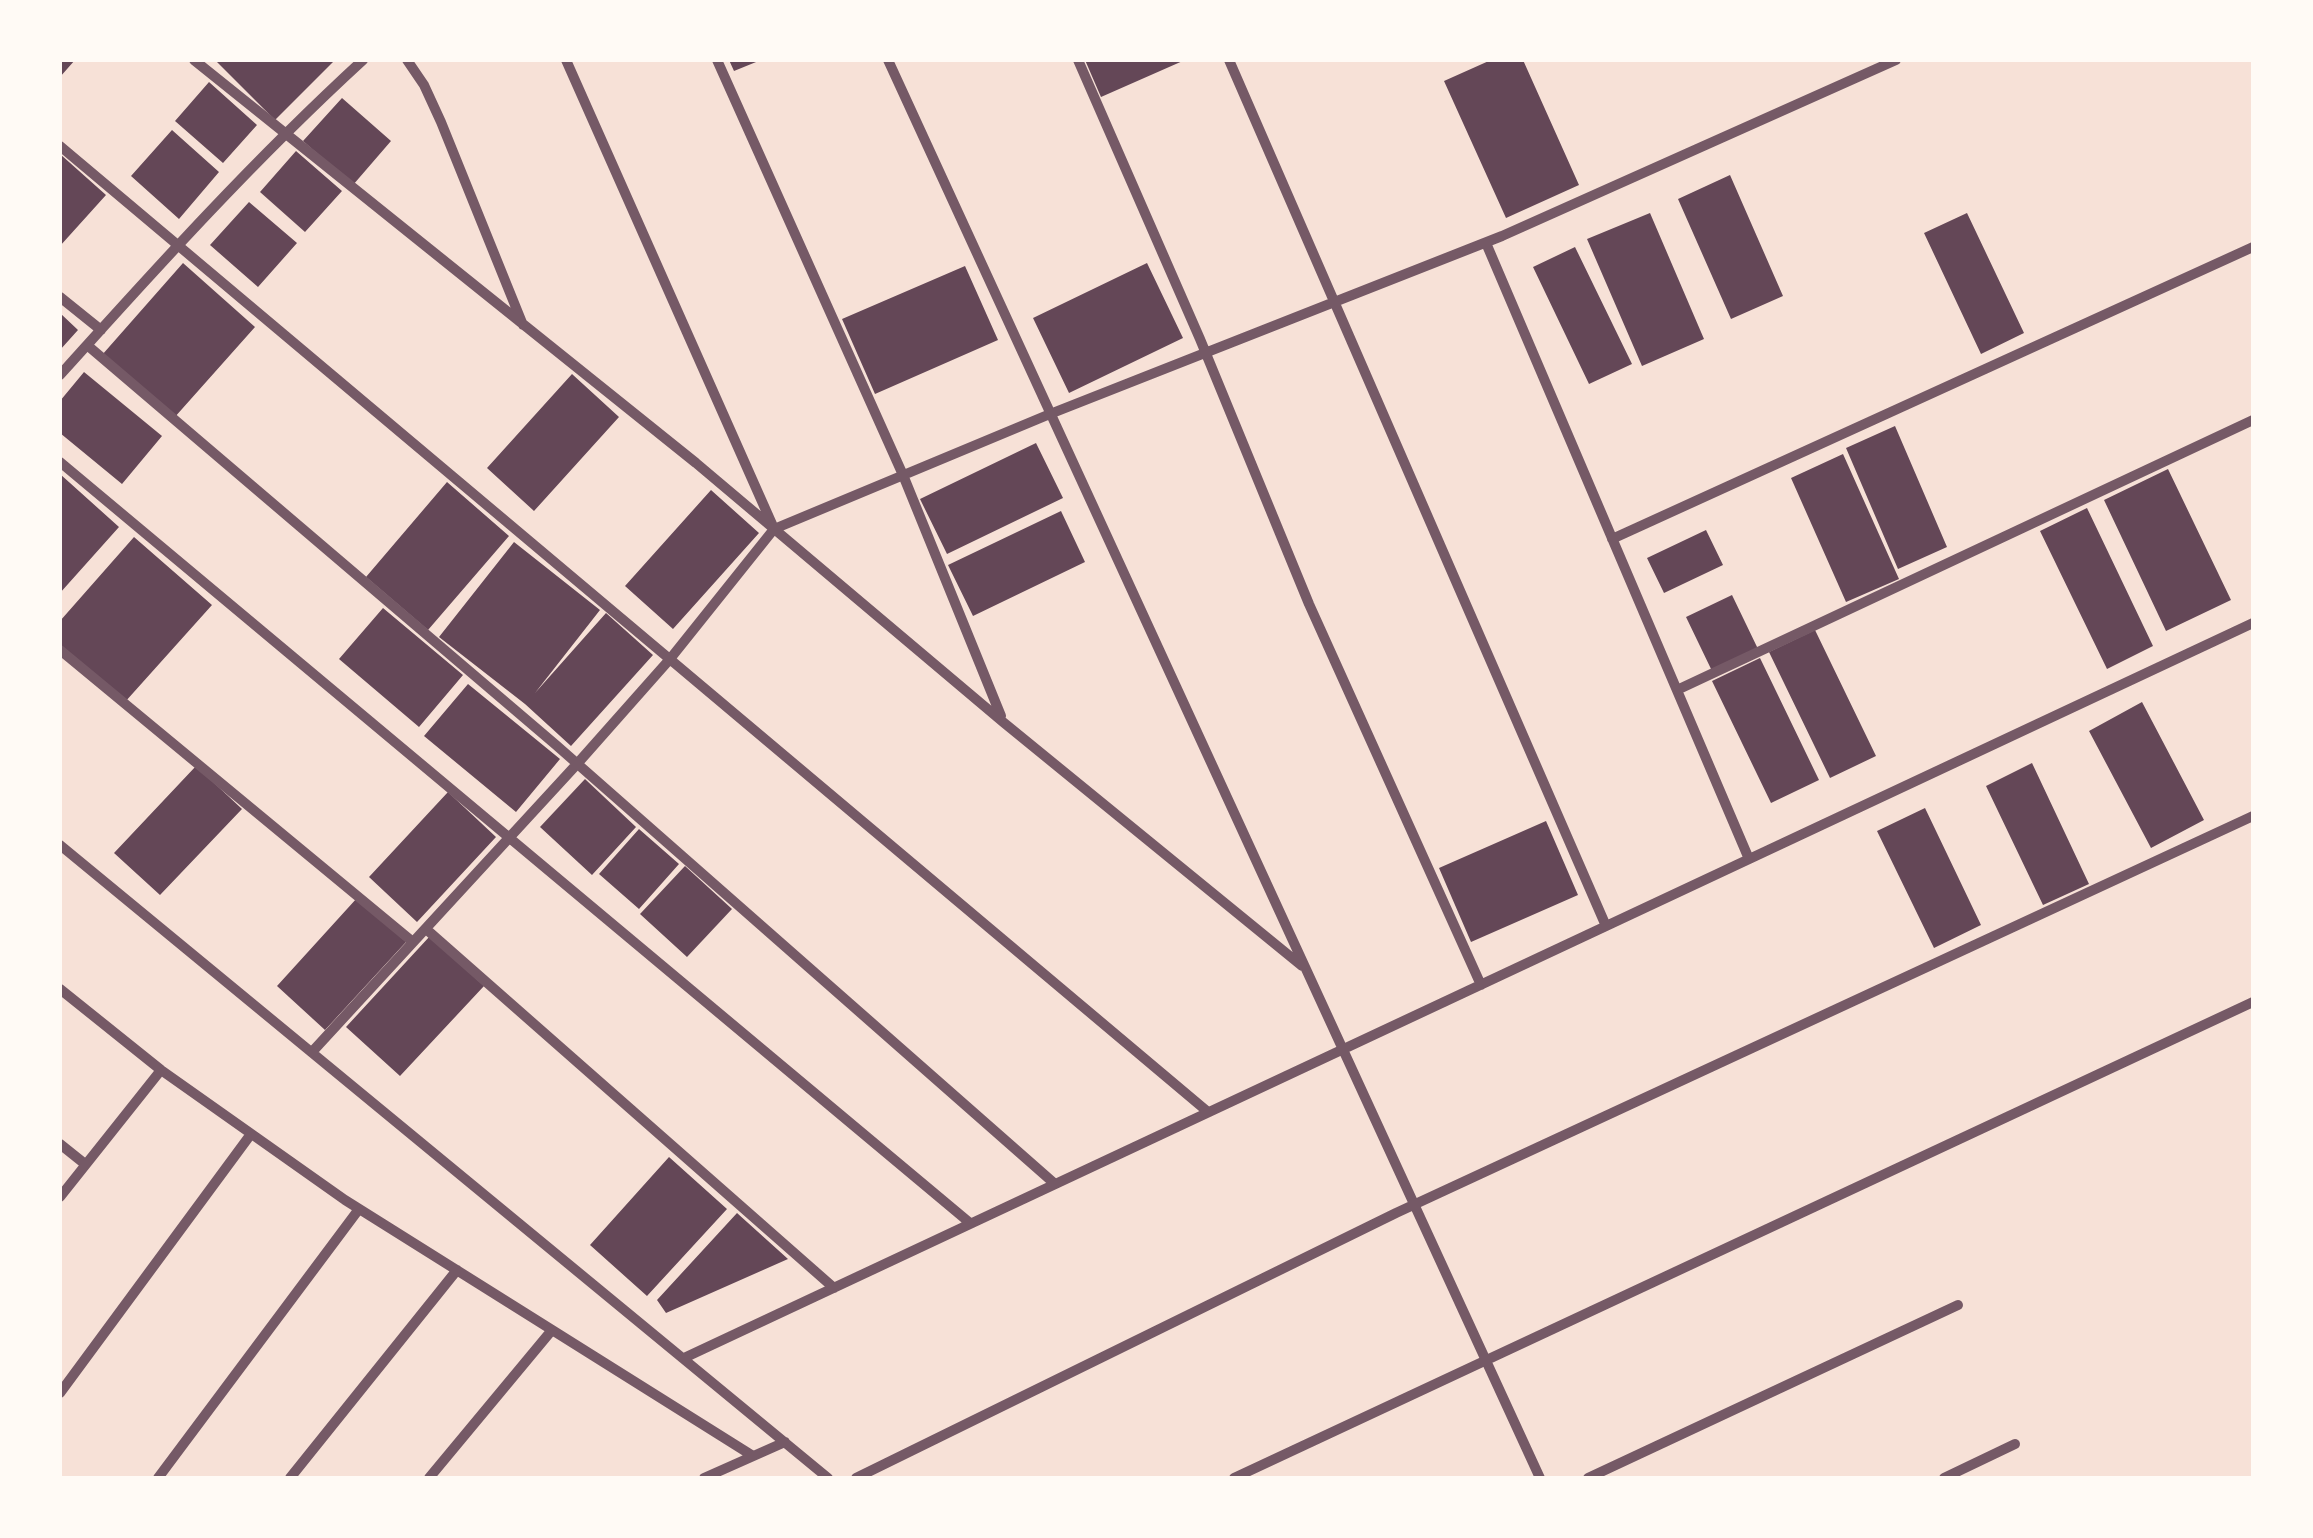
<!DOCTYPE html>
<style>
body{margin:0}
#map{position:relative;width:2313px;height:1538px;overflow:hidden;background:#f7e1d7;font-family:"Noto Sans",sans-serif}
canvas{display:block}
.frame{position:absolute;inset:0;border:62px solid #fffaf5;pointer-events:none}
</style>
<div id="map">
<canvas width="2313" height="1538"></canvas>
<div class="frame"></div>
</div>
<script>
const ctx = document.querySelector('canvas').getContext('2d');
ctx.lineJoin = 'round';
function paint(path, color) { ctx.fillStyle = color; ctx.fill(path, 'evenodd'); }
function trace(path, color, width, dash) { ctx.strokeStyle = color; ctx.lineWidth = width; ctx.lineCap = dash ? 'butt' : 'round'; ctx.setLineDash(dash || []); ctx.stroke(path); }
paint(new Path2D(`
 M60 60H75L60 77Z
 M215 60H335L275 120Z
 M729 60H761L734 71Z
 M1085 60H1185L1101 97Z
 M1491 60H1523L1579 185 1506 218 1444 81Z
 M209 82 257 125 223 163 175 121Z
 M342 98 391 141 353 185 303 141Z
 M172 130 219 172 179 219 131 176Z
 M296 151 342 191 305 232 260 192Z
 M60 154 106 195 60 246Z
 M1730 175 1783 296 1731 319 1678 199Z
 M249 202 297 243 258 287 210 245Z
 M1650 213 1704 339 1642 366 1587 239Z
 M1967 213 2024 333 1981 354 1924 233Z
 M1575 247 1632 364 1589 384 1533 267Z
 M183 263 255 327 174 418 102 355Z
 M1147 263 1183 338 1069 393 1033 318Z
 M965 266 998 340 875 394 842 319Z
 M60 313 78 330 60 350Z
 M84 372 162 436 122 484 60 433V401Z
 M572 374 619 417 534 511 487 468Z
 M1895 426 1947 547 1898 569 1846 448Z
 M1036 443 1063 498 947 554 920 499Z
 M1843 454 1899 579 1846 602 1791 478Z
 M2168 469 2231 600 2166 631 2104 500Z
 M60 474 119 527 60 593Z
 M447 482 509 536 428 630 366 577Z
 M711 490 759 533 673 629 625 586Z
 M2087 508 2153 646 2107 669 2040 531Z
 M1061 511 1085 562 973 616 948 565Z
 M1706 530 1723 565 1664 593 1647 558Z
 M134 537 212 605 125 702 60 646V621Z
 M514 542 600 610 535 693 606 613 653 655 571 746 525 704 439 637Z
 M1732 595 1758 649 1712 671 1686 617Z
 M383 608 463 675 419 727 339 659Z
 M1815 630 1876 756 1830 778 1769 652Z
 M1760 658 1819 780 1771 803 1712 681Z
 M468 684 560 759 516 812 424 736Z
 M2142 702 2204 820 2151 848 2089 731Z
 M2032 763 2089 884 2043 905 1986 786Z
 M196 766 242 809 160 895 114 853Z
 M585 779 636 827 592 875 540 827Z
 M448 792 496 837 417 922 369 877Z
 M1925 808 1981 925 1934 948 1877 831Z
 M1546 821 1578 895 1471 942 1439 868Z
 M639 829 679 864 639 909 599 874Z
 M685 866 732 909 687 957 640 914Z
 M357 898 406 942 325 1030 277 986Z
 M430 936 484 986 400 1076 346 1027Z
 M669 1157 727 1209 647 1296 590 1245Z
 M737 1213 788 1259 666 1313 657 1300Z`), '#644757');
trace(new Path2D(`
 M194 60 696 463 1003 722 1302 966
 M407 60 424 85 441 122 523 325
 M566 60 772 524
 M717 60 903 475 1001 716
 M888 60 1540 1478
 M1078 60 1200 339 1309 604 1481 985
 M1229 60 1606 926
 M60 146 1208 1112
 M1486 243 1749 859
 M60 297 101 330
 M87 345 556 745 1055 1184
 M60 375C158 266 255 159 363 60
 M60 462 970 1223
 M1612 539 2253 247
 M60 650 413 942
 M1677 690 2253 420
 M60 845 828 1478
 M426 929 834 1288
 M60 989 161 1070 345 1200 753 1456
 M312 1052 577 764 670 659 774 529 1050 414 1502 236 1896 60
 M60 1144 85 1164
 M60 1197 161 1070
 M684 1358 2253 623
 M60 1393 251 1134
 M158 1478 359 1209
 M290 1478 457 1270
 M429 1478 552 1330
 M704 1478 785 1442
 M856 1478 1396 1213 2253 816
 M1234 1478 2253 1002
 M1588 1478 1958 1305
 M1944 1478 2015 1444`), '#755966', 10);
</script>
